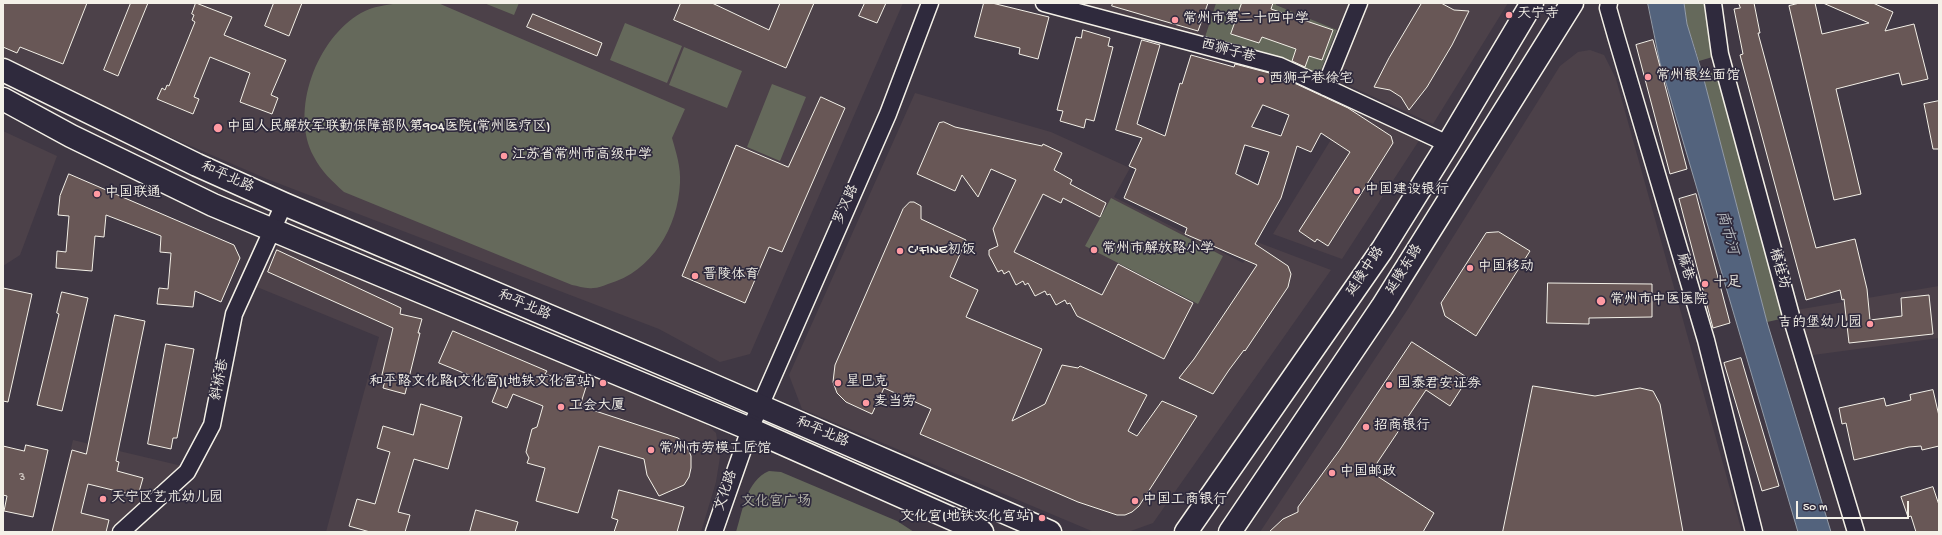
<!DOCTYPE html>
<meta charset="utf-8">
<style>
body{margin:0}
#map{position:relative;width:1942px;height:535px;overflow:hidden;background:#403844;font-family:"Gochi Hand",sans-serif}
canvas{display:block}
.frame{position:absolute;inset:0;border:4px solid #f4f1e8;pointer-events:none}
.scale{position:absolute;left:1796px;top:501px;width:113px;height:18px;box-sizing:border-box;border:2px solid #f4f1e8;border-top:0;padding-left:5px;font-size:12px;line-height:14px;white-space:nowrap;color:#f4f1e8;-webkit-text-stroke:3px #2f2a3d;paint-order:stroke}
</style>
<div id="map">
<canvas width="1942" height="535"></canvas>
<div class="frame"></div>
<div class="scale">50 m</div>
</div>
<script>
const ctx = document.querySelector('canvas').getContext('2d');
ctx.lineJoin = 'round';
function paint(path, color) { ctx.fillStyle = color; ctx.fill(path, 'evenodd'); }
function trace(path, color, width, dash) { ctx.strokeStyle = color; ctx.lineWidth = width; ctx.lineCap = dash ? 'butt' : 'round'; ctx.setLineDash(dash || []); ctx.stroke(path); }
function label(font, color, halo, rows, align = 'center') {
  ctx.font = font + ' "Gochi Hand","LXGW WenKai TC",sans-serif'; ctx.lineWidth = 3.5; ctx.setLineDash([]); ctx.textBaseline = 'middle'; ctx.strokeStyle = halo; ctx.fillStyle = color; for (const [text, x, y, turn = 0] of rows) {
    ctx.save(); ctx.translate(x, y); ctx.rotate((+turn || 0) * Math.PI / 180); ctx.textAlign = isNaN(turn) ? turn : align; if (halo) ctx.strokeText(text, 0, 0); ctx.fillText(text, 0, 0); ctx.restore();
  }
}
paint(new Path2D(`
 M3 3H903L750 354 720 362 659 329 267 179 34 78 3 62Z
 M1074 3H1216L1205 37Z
 M1276 3H1349L1337 30 1276 5Z
 M1368 3H1508L1433 124 1337 80Z
 M1590 50 1604 55 1616 79 1742 532H1260L1408 309 1560 66 1578 52Z
 M915 93 1051 132 1130 168 1114 197 1243 263 1257 242 1331 270 1153 523 1128 532H1094L802 409 789 375Z
 M1351 107 1420 139 1342 259 1273 234Z
 M3 131 57 156 20 255 3 266Z
 M279 242 700 418 716 433 720 457 716 482 701 532H326L379 337 257 287Z
 M1939 286V338L1813 355 1796 310Z
 M73 440 182 466 112 532H51Z`), '#4c4149');
paint(new Path2D(`
 M399 3H438L685 109 672 138C676 152 681 167 680 183 678 227 652 272 608 284 603 286 598 288 593 288 586 289 578 286 572 285L344 192C332 181 321 171 314 157 289 111 317 38 361 13 373 6 387 5 399 3Z
 M484 3H519L514 15Z
 M1216 3H1276V5L1337 30 1319 75 1205 37Z
 M1684 3H1708L1716 56 1699 61 1687 24Z
 M625 23 682 46 667 83 610 60Z
 M684 47 742 71 727 108 669 85Z
 M1719 70 1785 318 1767 322 1703 76Z
 M772 84 806 97 780 161 747 147Z
 M1111 198 1223 256 1198 304 1085 246Z
 M769 471 781 472 897 521 914 532H736C743 510 746 481 769 471Z`), '#65695b');
const water = new Path2D(`
 M1648 3H1684L1687 24 1703 76 1767 322 1831 532H1798L1660 63Z`);
paint(water, '#53637d');
trace(water, '#939ca8', 1);
const building = new Path2D(`
 M3 3H87L63 64 20 47 17 53 3 47Z
 M131 3H148L118 76 104 70Z
 M196 3 232 17 224 35 286 60 271 95 278 98 272 114 240 102 250 73 210 57 194 97 199 99 193 114 157 99 162 88 165 90 167 85 169 86 195 22 192 20 194 15 192 14Z
 M274 3H302L289 36 265 26Z
 M681 3H712L769 30 780 3H814L786 68 674 20Z
 M865 3H886L877 23 859 16Z
 M984 3H992L1049 17 1038 59 1019 54 1020 48 975 37Z
 M1113 3H1208L1198 31 1112 6Z
 M1242 3H1273L1271 9 1333 30 1322 60 1309 56 1305 67 1292 61 1296 49 1262 37 1259 43 1231 34Z
 M1422 3H1441L1454 10 1469 11 1452 45 1427 87 1409 110 1401 97 1390 90 1374 87 1389 58Z
 M1739 3H1754L1760 33H1758L1816 248 1855 239 1867 289 1870 320 1902 316 1901 298 1929 295 1933 334 1849 343 1844 299 1842 300 1840 290 1806 300 1740 55 1743 54 1734 9 1740 8Z
 M1800 3H1815L1822 34 1869 23 1823 3H1873L1893 12 1885 31 1914 24 1928 79 1902 85 1899 73 1836 89 1861 194 1834 200 1789 6Z
 M533 14 602 43 597 56 527 27Z
 M1083 30 1110 38 1108 46 1113 47 1094 121 1086 119 1084 128 1060 121 1063 111 1057 110 1076 37 1081 38Z
 M1142 40 1160 45 1137 124 1165 136 1180 83 1182 84 1191 55 1234 67 1235 64 1277 75 1348 108 1391 136 1393 143 1328 246 1317 239 1315 242 1299 231 1350 152 1321 133 1311 152 1297 146 1281 198 1255 244 1288 266 1291 274 1288 287 1245 351 1244 350 1229 370 1213 394 1179 378 1194 359 1257 265 1185 234 1187 228 1124 198 1136 169 1129 166 1142 138 1116 130ZM1263 105 1289 115 1281 136 1252 127ZM1245 145 1269 152 1258 185 1236 174Z
 M1653 40 1687 169 1670 174 1636 45Z
 M821 97 845 108 782 252 769 247 745 303 682 276 736 145 788 167Z
 M1939 101V149H1933L1924 104Z
 M944 122 955 127 1042 146 1043 144 1062 153 1054 170 1072 180 1070 184 1106 203 1100 217 1063 198 1061 203 1043 194 1014 252 1102 295 1118 264 1193 303 1164 359 1077 316 1070 303 1067 304 1065 300 1056 305 1050 294 1047 295 1045 291 1035 296 1028 283 1025 285 1023 281 1016 285 1009 271 1004 274 1002 270 998 272 989 255V250L998 246 993 229 1016 180 991 169 978 197 962 175 955 191 917 174 939 123Z
 M69 174 234 245 240 258 221 302 195 291 193 307 157 304 159 288 168 289 171 253 160 252 161 236 106 215 104 237 95 236 92 271 56 268 57 251 66 252 69 216 58 215 60 196Z
 M1696 194 1730 323 1713 328 1679 199Z
 M910 202H914L921 206V219L966 240 950 277 978 290 966 317 1042 349 1012 421 1045 404 1062 365 1078 368 1080 366 1147 395 1128 431 1137 436 1162 401 1197 416 1139 506 1132 512 1125 515H1117L1078 502 920 434 931 409 884 388 872 414 846 402 837 393 833 382 835 365 903 209Z
 M1499 232 1530 251 1476 336 1445 316 1441 303 1486 233Z
 M277 250 401 308 400 314 422 319 418 333H420L405 394 383 388 385 380 381 379 393 328 268 272Z
 M1548 283 1652 284V317L1589 318V324L1547 323Z
 M3 288 32 294 8 402 3 401Z
 M62 292 88 298 62 411 37 405 59 314 57 313Z
 M115 315 145 321 116 461 119 462 117 471 143 478 139 492 134 491 125 493 88 484 81 513 109 520 106 532H52L72 450 86 454Z
 M453 331 547 371 545 374 586 387 580 406 678 438 686 444 691 456V468L689 477 684 485 659 496 647 475 644 459 599 446 578 513 536 501 545 468 527 463 529 458 526 452 532 429 537 427 543 406 513 394 507 408 492 402 498 387 439 363Z
 M1412 342 1468 378 1450 406 1426 390 1371 472 1434 513 1423 532H1269L1283 519 1298 512V507L1339 451Z
 M166 344 194 349 177 438H173L171 449 148 444Z
 M1741 358 1779 486 1762 491 1724 363Z
 M1533 386 1595 396 1640 388 1653 391 1660 404 1683 532H1503Z
 M1933 390 1939 416V446L1922 450 1921 446 1909 447 1854 460 1846 423 1842 424 1839 408 1884 398 1886 406 1911 400 1910 395Z
 M421 404 462 417 448 469 414 459 398 512 410 515 405 532H370L349 526 357 499 375 504 390 452 377 448 383 426 413 435Z
 M26 445 48 450 33 517 4 511 7 496 3 495V446L24 451Z
 M1933 487 1939 505V532H1916L1911 516 1908 517 1901 497Z
 M619 490 684 507 677 532H614L618 520 612 518Z
 M476 510 518 522 515 532H470Z`);
paint(building, '#685756');
trace(building, '#f4f1e8', 1);
const minor = new Path2D(`
 M1044 3 1280 66 1448 144
 M1609 3 1608 8 1616 36 1706 340 1754 532
 M1713 3 1720 54 1793 323 1856 532
 M1325 87 1359 3
 M121 532 187 472 212 425 234 314 284 204
 M714 532 750 429 888 114 930 3`);
const primary = new Path2D(`
 M3 70 197 165 284 204 705 382 1050 532
 M3 99 71 136 213 205 750 429 982 532
 M1186 532 1382 250 1448 144 1532 3
 M1230 532 1382 307 1572 3`);
trace(minor, '#f4f1e8', 19);
trace(primary, '#f4f1e8', 25);
trace(minor, '#2f2a3d', 16);
trace(primary, '#2f2a3d', 22);
for (const [x, y, r, color] of [
 [1509,15,4,"#ff9aa2"],
 [1175,20,4,"#ff9aa2"],
 [1648,77,4,"#ff9aa2"],
 [1261,80,4,"#ff9aa2"],
 [218,128,5,"#ff9aa2"],
 [504,156,4,"#ff9aa2"],
 [1357,191,4,"#ff9aa2"],
 [97,194,4,"#ff9aa2"],
 [1094,250,4,"#ff9aa2"],
 [900,251,4,"#ff9aa2"],
 [1470,268,4,"#ff9aa2"],
 [695,276,4,"#ff9aa2"],
 [1705,284,4,"#ff9aa2"],
 [1601,301,5,"#ff9aa2"],
 [1870,324,4,"#ff9aa2"],
 [603,383,4,"#ff9aa2"],
 [838,383,4,"#ff9aa2"],
 [1389,385,4,"#ff9aa2"],
 [866,403,4,"#ff9aa2"],
 [561,407,4,"#ff9aa2"],
 [1366,427,4,"#ff9aa2"],
 [651,450,4,"#ff9aa2"],
 [1332,473,4,"#ff9aa2"],
 [103,499,4,"#ff9aa2"],
 [1135,501,4,"#ff9aa2"],
 [1042,518,4,"#ff9aa2"]
]) { const dot = new Path2D(); dot.arc(x, y, r, 0, 2 * Math.PI); ctx.fillStyle = color; ctx.fill(dot); trace(dot, '#2f2a3d', 1.5); }
label('12px', '#d1cac4', null, [
 ["3",22,478]
]);
label('14px', '#f4f1e8', '#2f2a3d', [
 ["天宁寺",1517,15],
 ["常州市第二十四中学",1183,20],
 ["常州银丝面馆",1656,77],
 ["西狮子巷徐宅",1269,80],
 ["中国人民解放军联勤保障部队第904医院(常州医疗区)",227,128],
 ["江苏省常州市高级中学",512,156],
 ["中国建设银行",1365,191],
 ["中国联通",105,194],
 ["常州市解放路小学",1102,250],
 ["C'FINE初饭",908,251],
 ["中国移动",1478,268],
 ["晋陵体育",703,276],
 ["十足",1713,284],
 ["常州市中医医院",1610,301],
 ["吉的堡幼儿园",1862,324,"right"],
 ["和平路文化路(文化宫)(地铁文化宫站)",595,383,"right"],
 ["星巴克",846,383],
 ["国泰君安证券",1397,385],
 ["麦当劳",874,403],
 ["工会大厦",569,407],
 ["招商银行",1374,427],
 ["常州市劳模工匠馆",659,450],
 ["中国邮政",1340,473],
 ["天宁区艺术幼儿园",111,499],
 ["中国工商银行",1143,501],
 ["文化宫(地铁文化宫站)",1034,518,"right"]
], 'left');
label('14px', '#f4f1e8', '#2f2a3d', [
 ["西狮子巷",1228,52,15],
 ["和平北路",227,178,24],
 ["罗汉路",847,205,-66],
 ["麻巷",1684,267,74],
 ["椿桂坊",1778,269,75],
 ["延陵东路",1405,270,-58],
 ["延陵中路",1366,272,-56],
 ["和平北路",524,306,23],
 ["斜桥巷",221,380,-79],
 ["和平北路",822,433,23],
 ["文化路",727,491,-71]
]);
label('14px', '#b4b4a9', '#2f2a3d', [
 ["文化宫广场",776,503]
]);
label('italic 15px', '#b4b8bd', '#2f2a3d', [
 ["南市河",1726,233,74]
]);
</script>
